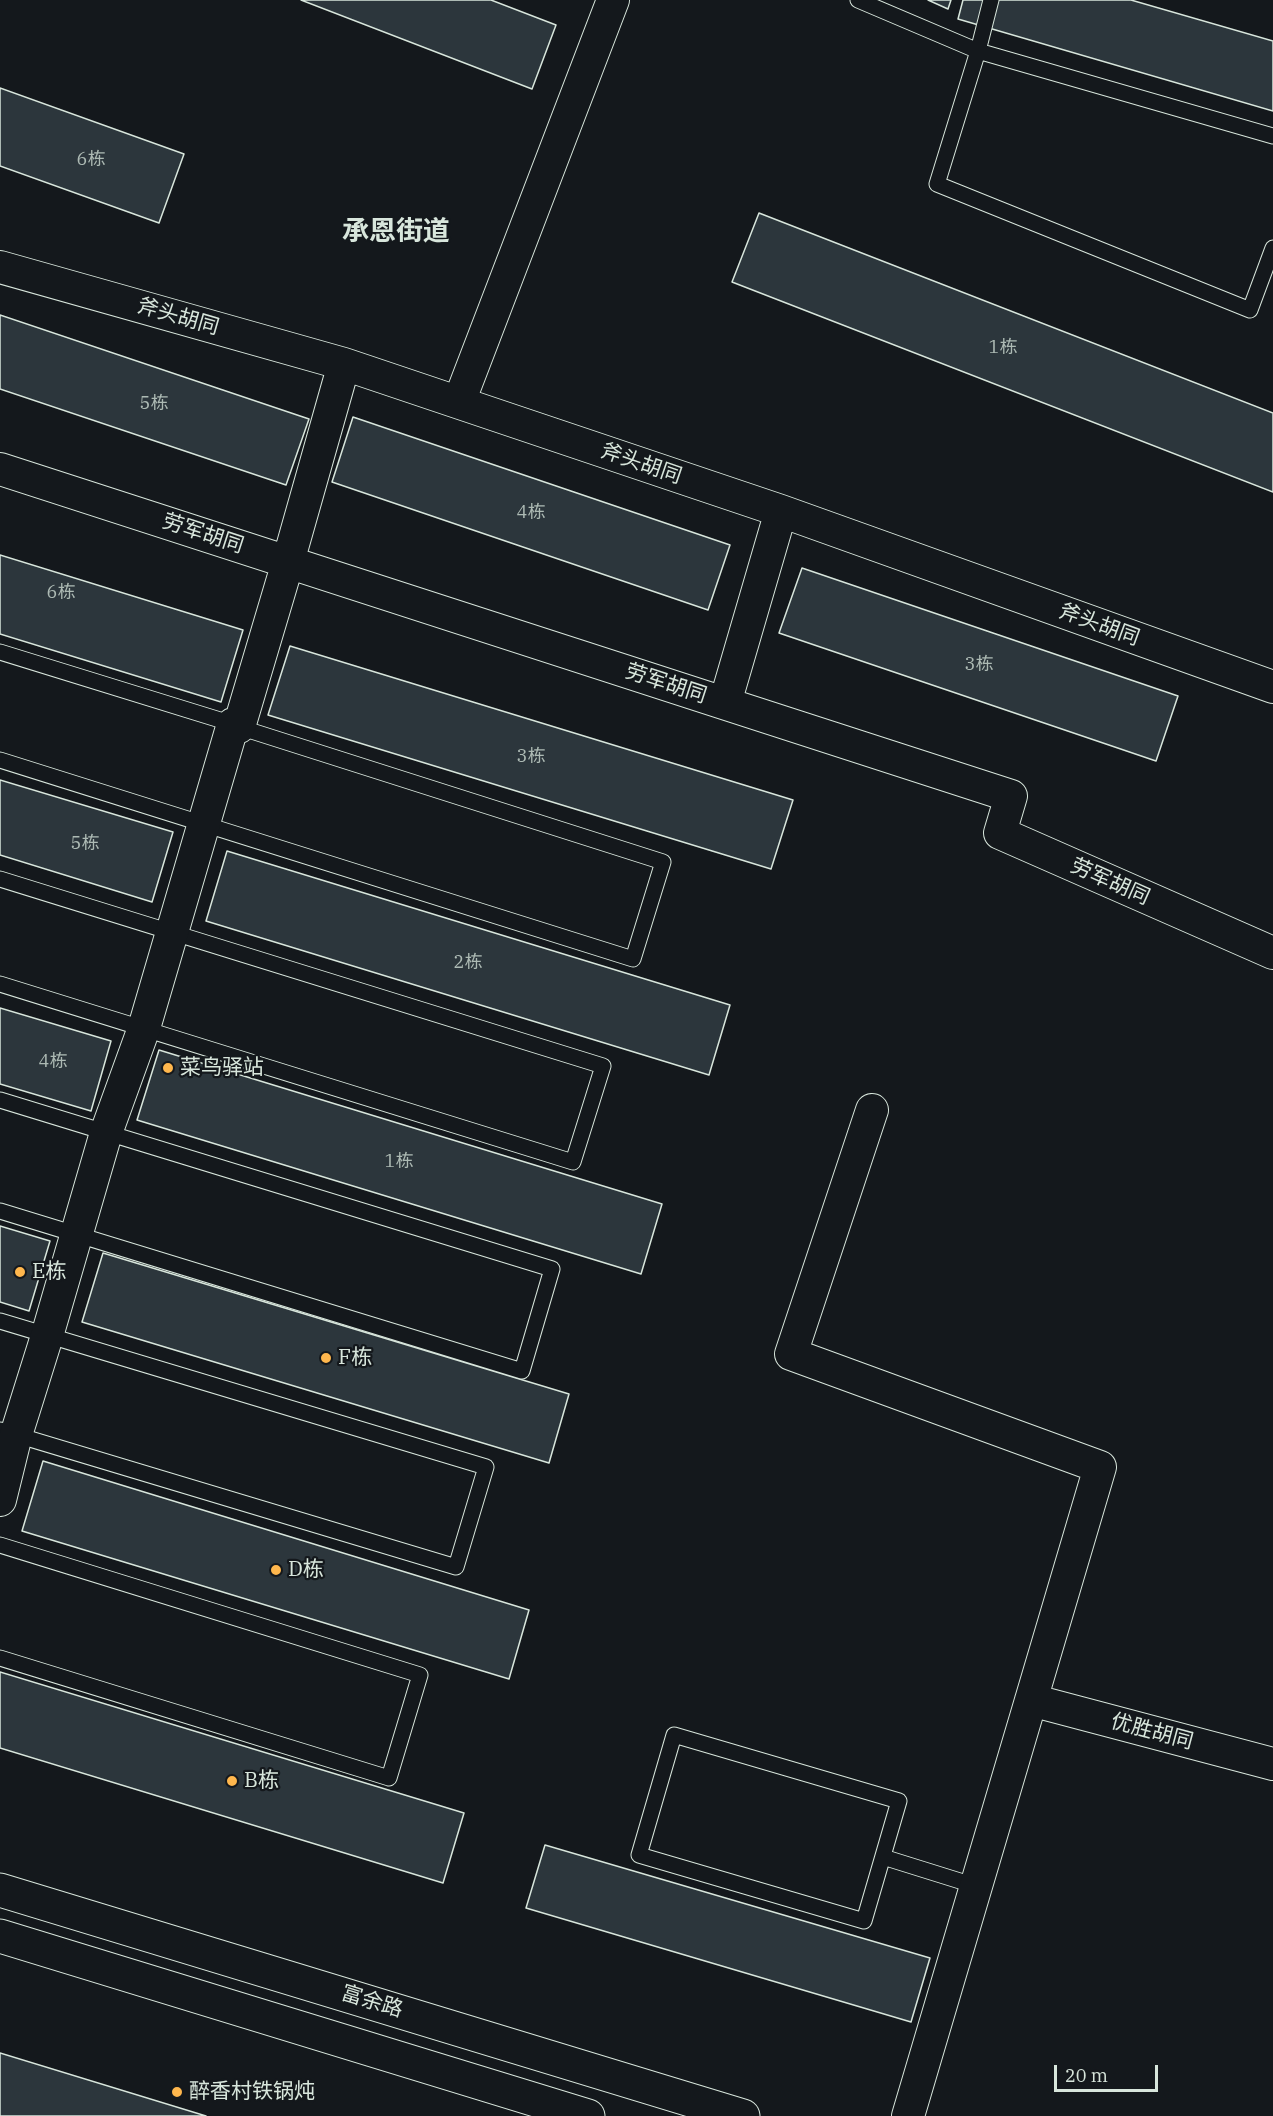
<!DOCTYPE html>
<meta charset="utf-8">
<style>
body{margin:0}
#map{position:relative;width:1273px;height:2116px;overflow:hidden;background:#14181c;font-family:"IBM Plex Serif",serif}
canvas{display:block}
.scale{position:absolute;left:1054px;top:2065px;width:104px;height:27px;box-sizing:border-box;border:3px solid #d8e6dc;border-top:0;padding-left:8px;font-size:18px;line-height:21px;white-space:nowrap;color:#d8e6dc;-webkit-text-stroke:4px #14181c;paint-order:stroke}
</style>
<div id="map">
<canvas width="1273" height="2116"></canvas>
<div class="scale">20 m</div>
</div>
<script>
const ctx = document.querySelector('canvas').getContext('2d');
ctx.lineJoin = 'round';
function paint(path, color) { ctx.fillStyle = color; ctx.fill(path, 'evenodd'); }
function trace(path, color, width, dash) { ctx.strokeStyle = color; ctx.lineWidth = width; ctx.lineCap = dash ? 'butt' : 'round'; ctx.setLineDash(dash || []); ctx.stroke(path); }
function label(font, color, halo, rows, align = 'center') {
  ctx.font = font + ' "IBM Plex Serif","Noto Sans SC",serif'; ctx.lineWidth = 4.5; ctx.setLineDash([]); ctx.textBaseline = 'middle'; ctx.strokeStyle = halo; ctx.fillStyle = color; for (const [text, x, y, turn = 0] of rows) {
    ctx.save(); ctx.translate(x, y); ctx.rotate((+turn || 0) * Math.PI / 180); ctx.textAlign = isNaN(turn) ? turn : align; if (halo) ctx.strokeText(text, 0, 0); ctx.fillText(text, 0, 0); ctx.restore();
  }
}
const building = new Path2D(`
 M301 0H491L556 25 532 89Z
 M928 0H951L948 9Z
 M963 0H1131L1273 41V111L958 19Z
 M0 88 184 154 159 223 0 166Z
 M759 213 1273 413V492L732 282Z
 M0 315 309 419 286 485 0 389Z
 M353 417 730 545 708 610 332 482Z
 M0 555 243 630 221 702 0 634Z
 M802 568 1178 696 1156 761 779 633Z
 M290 646 793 800 771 869 268 715Z
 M0 780 173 832 152 902 0 855Z
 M227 851 730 1005 709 1075 206 921Z
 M0 1008 111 1041 91 1111 0 1084Z
 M159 1050 662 1204 641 1274 137 1120Z
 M0 1226 50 1241 29 1311 0 1302Z
 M103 1253 569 1394 549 1463 82 1322Z
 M43 1461 529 1610 509 1679 22 1531Z
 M0 1672 464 1813 443 1883 0 1748Z
 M545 1845 930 1958 911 2022 526 1908Z
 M0 2053 206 2116H0Z`);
paint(building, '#2c363c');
trace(building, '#d8e6dc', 1.5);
const service = new Path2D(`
 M858 0 978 51 991 0
 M1273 136 978 51 937 184 1250 310 1273 248
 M0 652 233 724
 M0 760 633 959 663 862 239 727
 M0 879 603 1066 573 1162 0 984
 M0 1100 552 1269 522 1371 0 1211
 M0 1321 486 1467 456 1567 0 1430
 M0 1545 420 1675 389 1778 0 1658
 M674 1735 899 1801 864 1921 639 1855Z
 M883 1857 976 1886`);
const minor = new Path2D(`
 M0 267 344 364 781 511 1273 687
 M459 402 613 0
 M0 469 1011 796 1000 833 1273 953
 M725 703 781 511
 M872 1110 791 1354 1100 1467 908 2116
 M0 1500 16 1435 47 1336 106 1133 144 1028 233 724 239 727 288 562 344 364
 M1031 1700 1273 1764`);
const tertiary = new Path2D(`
 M0 1890 743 2116
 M0 1936 588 2116`);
trace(service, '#d8e6dc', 17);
trace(minor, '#d8e6dc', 34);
trace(tertiary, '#d8e6dc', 35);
trace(service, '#14181c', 15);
trace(minor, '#14181c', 32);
trace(tertiary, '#14181c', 33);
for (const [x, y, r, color] of [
 [168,1068,6,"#ffb74d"],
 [20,1272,6,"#ffb74d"],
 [326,1358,6,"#ffb74d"],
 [276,1570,6,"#ffb74d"],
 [232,1781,6,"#ffb74d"],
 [177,2092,6,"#ffb74d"]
]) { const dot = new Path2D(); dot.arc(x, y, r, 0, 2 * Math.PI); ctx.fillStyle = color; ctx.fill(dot); trace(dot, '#14181c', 2); }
label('18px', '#adbab4', null, [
 ["6栋",91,160],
 ["1栋",1003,348],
 ["5栋",154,404],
 ["4栋",531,513],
 ["6栋",61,593],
 ["3栋",979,665],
 ["3栋",531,757],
 ["5栋",85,844],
 ["2栋",468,963],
 ["4栋",53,1062],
 ["1栋",399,1162]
]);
label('21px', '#d8e6dc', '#14181c', [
 ["斧头胡同",178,317,16],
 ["斧头胡同",641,464,19],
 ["劳军胡同",203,534,18],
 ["斧头胡同",1099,625,20],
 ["劳军胡同",666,684,18],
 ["劳军胡同",1110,882,24],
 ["优胜胡同",1152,1732,15],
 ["富余路",372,2002,17]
]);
label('21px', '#d8e6dc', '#14181c', [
 ["菜鸟驿站",180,1068],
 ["E栋",32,1272],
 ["F栋",338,1358],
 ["D栋",288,1570],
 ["B栋",244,1781],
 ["醉香村铁锅炖",189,2092]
], 'left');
label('bold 27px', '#d8e6dc', '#14181c', [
 ["承恩街道",396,232]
]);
</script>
